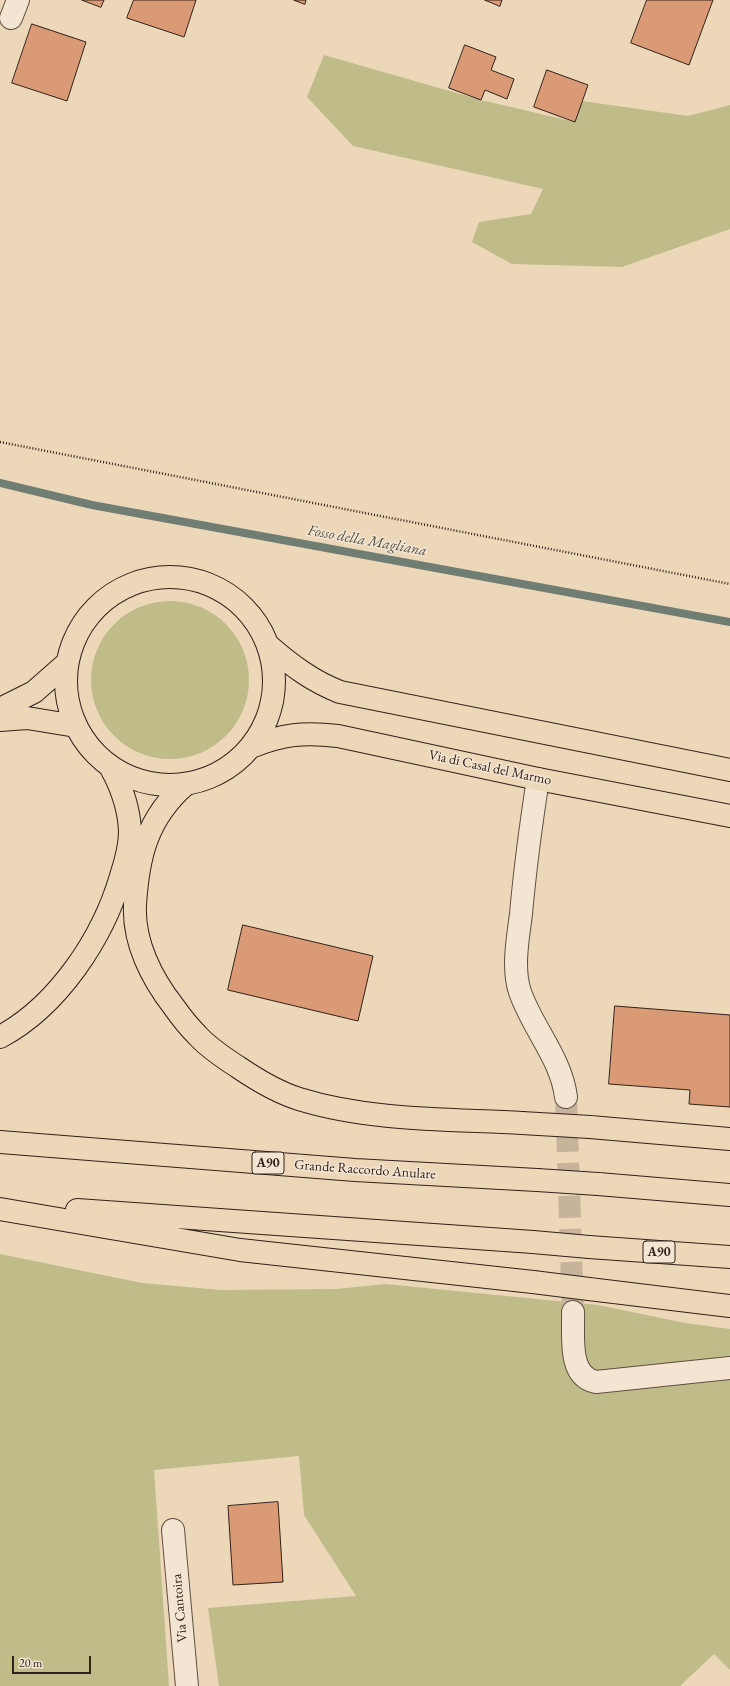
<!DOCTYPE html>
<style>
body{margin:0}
#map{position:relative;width:730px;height:1686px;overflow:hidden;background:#ecd7b9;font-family:"EB Garamond",serif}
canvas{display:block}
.scale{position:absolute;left:12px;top:1656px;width:79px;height:18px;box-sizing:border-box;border:2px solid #31211b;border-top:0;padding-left:5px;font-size:12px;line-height:14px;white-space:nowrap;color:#31211b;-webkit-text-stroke:3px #f3e5d2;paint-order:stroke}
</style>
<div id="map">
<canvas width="730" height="1686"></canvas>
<div class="scale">20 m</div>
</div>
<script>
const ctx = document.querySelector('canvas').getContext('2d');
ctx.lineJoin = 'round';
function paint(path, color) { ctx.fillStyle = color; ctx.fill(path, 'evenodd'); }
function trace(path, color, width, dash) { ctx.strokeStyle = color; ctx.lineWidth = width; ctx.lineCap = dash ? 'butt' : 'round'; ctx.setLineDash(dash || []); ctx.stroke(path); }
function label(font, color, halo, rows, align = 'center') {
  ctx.font = font + ' "EB Garamond",serif'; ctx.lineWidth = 3; ctx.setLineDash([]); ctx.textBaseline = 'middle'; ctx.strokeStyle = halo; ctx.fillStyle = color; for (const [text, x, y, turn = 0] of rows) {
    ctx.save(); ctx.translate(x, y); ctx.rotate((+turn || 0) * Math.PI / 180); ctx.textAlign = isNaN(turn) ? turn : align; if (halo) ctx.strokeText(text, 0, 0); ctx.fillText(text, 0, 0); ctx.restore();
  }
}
paint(new Path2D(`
 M324 55 481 100 575 122 582 101 688 116 730 105V229L622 267 512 264 472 242 479 222 531 214 543 189 353 146 307 97Z
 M91 680a79 79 0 1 1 158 0a79 79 0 1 1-158 0Z
 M0 1254 142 1283 221 1290 337 1289 385 1284 598 1305 685 1323 730 1329V1670L714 1654 680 1686H219L208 1608 356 1596 304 1515 299 1456 154 1470 169 1686H0Z`), '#bfbc8a');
trace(new Path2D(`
 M0 483 92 505 730 622`), '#6f7d73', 8);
const building = new Path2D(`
 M82 0H104L101 7Z
 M134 0H196L184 37 127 18Z
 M294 0H306L305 4Z
 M485 0H502L500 6Z
 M647 0H713L689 65 631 43Z
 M32 24 86 42 67 101 12 83Z
 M465 45 496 57 491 70 514 79 507 99 485 90 481 100 449 88Z
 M547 70 588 85 575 122 534 107Z
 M243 925 373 956 358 1021 228 990Z
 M615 1006 730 1015V1107L689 1104 690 1090 609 1084Z
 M278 1502 283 1582 233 1585 228 1506Z`);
paint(building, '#db9a76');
trace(building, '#31211b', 1);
trace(new Path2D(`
 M566 1097 573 1312`), '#c7b399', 22, [22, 11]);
const minor = new Path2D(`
 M11 18 18 0
 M538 779C531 824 525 869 521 914 518 938 512 968 520 992 533 1029 561 1058 566 1097
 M573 1312C574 1335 567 1376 596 1382L730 1368
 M173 1530 187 1686`);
const major = new Path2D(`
 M66 681a104 104 0 1 1 208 0a104 104 0 1 1-208 0Z
 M269 646C291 665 312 681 340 692L730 770
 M0 709 34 692 67 663
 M0 720 27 718 76 726
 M251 747C283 734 304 732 338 736L538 779 730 816`);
const highway = new Path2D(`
 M186 784C147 818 138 856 135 905 133 942 152 979 174 1007 181 1017 189 1027 198 1036 209 1048 224 1058 238 1067 257 1080 277 1092 299 1099 370 1121 449 1119 522 1123
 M0 1037C58 1006 103 938 121 876 126 861 130 846 130 831 129 807 122 788 111 768
 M590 1127 730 1139
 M0 1142 355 1170 537 1180
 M598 1184 730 1195
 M0 1209 240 1250 533 1282
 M77 1210 533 1242
 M589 1247 730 1257
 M589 1289 730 1306`);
trace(minor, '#604e42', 24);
trace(major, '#31211b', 24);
trace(highway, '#31211b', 24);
trace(new Path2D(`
 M0 442 730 584`), '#31211b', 2.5, [1, 2]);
trace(minor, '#f3e5d2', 22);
trace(major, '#ecd7b9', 22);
trace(highway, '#ecd7b9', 22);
const highwayBridge = new Path2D(`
 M522 1123 590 1127
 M537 1180 598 1184
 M533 1242 589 1247
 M533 1282 589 1289`);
trace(highwayBridge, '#31211b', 24, []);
trace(highwayBridge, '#ecd7b9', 22);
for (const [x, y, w] of [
 [268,1163,32],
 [659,1252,32]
]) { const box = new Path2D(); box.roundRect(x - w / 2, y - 11, w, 22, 3); ctx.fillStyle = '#f3e5d2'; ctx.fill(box); trace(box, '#31211b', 1); }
label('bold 13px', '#31211b', null, [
 ["A90",268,1163],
 ["A90",659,1252]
]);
label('14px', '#31211b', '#f3e5d2', [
 ["Via di Casal del Marmo",490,768,12],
 ["Grande Raccordo Anulare",365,1170,4],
 ["Via Cantoira",180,1608,-95]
]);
label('italic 15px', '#504f47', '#f3e5d2', [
 ["Fosso della Magliana",367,541,10]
]);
</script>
